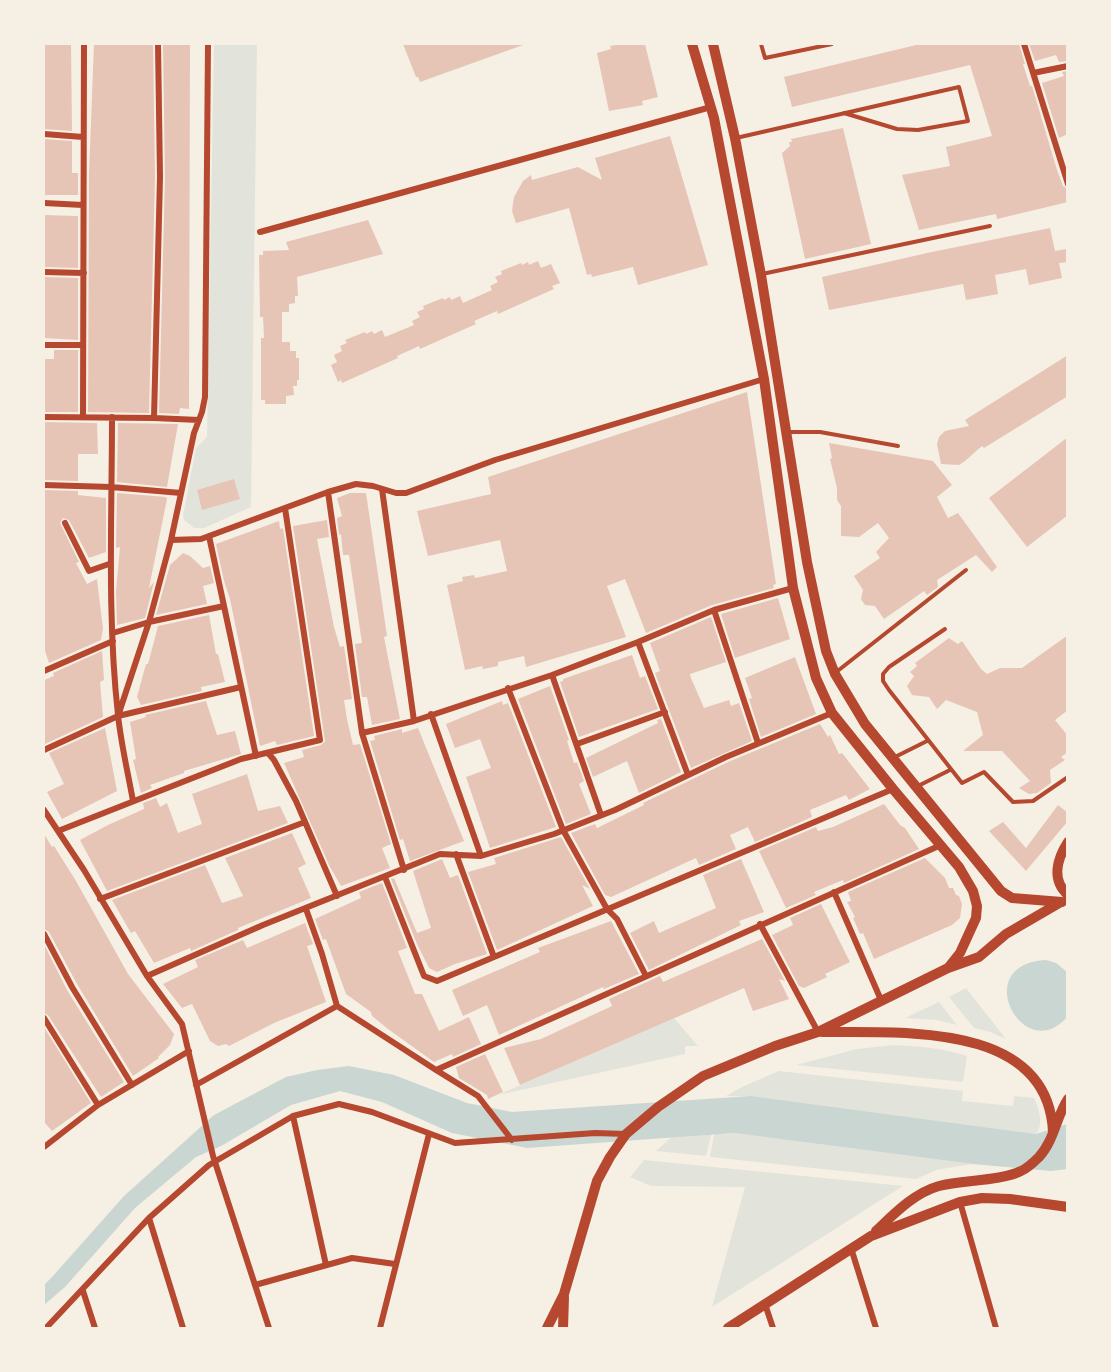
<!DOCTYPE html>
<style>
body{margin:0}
#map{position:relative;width:1111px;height:1372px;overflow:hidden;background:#f6efe4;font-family:Barlow,sans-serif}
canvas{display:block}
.frame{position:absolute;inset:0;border:45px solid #f6efe4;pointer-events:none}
</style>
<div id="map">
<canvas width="1111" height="1372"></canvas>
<div class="frame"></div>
</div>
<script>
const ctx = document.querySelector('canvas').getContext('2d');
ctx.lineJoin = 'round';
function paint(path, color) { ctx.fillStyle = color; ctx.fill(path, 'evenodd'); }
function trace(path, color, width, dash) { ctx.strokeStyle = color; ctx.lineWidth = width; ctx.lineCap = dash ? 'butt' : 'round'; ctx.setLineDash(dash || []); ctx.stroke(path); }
paint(new Path2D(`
 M214 44H257L251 507 204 528H194L184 520 183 515 196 448 207 437Z
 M966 988 1006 1039 990 1032 974 1028 949 997Z
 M939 1002 957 1025 937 1020 905 1018Z
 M674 1018 698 1046H685V1054L498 1095Z
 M893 1045C919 1046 942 1048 967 1056L963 1082 796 1065 857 1049Z
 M779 1071 963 1091 962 1101 1013 1106 1014 1096 1034 1098C1039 1109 1044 1125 1036 1134L751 1096H726L744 1086Z
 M720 1099 706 1156 656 1151 677 1132Z
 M734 1133 973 1164 936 1170 916 1179 710 1157 714 1134Z
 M644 1160 903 1186 712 1307 745 1187 651 1186 630 1177Z`), '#e2e4dc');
paint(new Path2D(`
 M1046 960 1056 963 1067 972V1017C1024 1067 968 964 1046 960Z
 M349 1066 394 1075 467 1103 512 1112 751 1096 1036 1134 1067 1124V1169L1051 1171 973 1164 734 1133 527 1148 452 1133 382 1102 340 1091 291 1105 221 1146 196 1157 135 1208 65 1287 44 1305V1285L53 1276 124 1196 214 1115 286 1077 317 1070Z`), '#c9d6d2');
paint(new Path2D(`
 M44 44H71L72 131 44 129Z
 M94 44H153L155 177 149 413 88 412 89 174Z
 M163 44H190L189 409 180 408 179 414 159 413 165 177Z
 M403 44H523V45L420 82 418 77H416Z
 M622 44H645L658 97 642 101 643 105 609 111 597 53 611 49 610 46Z
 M920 44H1019L1025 64H1023L1030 86H1032L1057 170 1063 186 1068 189V202L997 219 996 214 919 230 902 175 950 166 946 147 992 136 970 65 792 107 784 77Z
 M1029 44H1068V61L1059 62 1056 55 1035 61Z
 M1068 71V134L1059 138 1042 83 1064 76 1062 72Z
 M843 128 871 244 805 259 782 153 790 146 789 142H792L791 139Z
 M670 136 708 265 638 285 633 267 592 277 591 274 587 275 569 208 516 223 512 211 514 197 523 181 531 175 532 180 578 167 602 180 595 158Z
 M44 139 72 141V173H78V195H44Z
 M44 215 78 216V268L44 267Z
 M368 220 383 254 297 277 298 296H295V303L289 304V312H282V342H290V351H296V358H299V380H297V386H293L294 395 286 396V404H265V400H261V338H264L263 317H260L259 255H263V251L289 250 286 242Z
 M1050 228 1055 251 1066 249 1068 262 1059 263 1062 278 1029 285 1026 269 995 275 998 294 966 300 963 284 829 310 822 277 927 253Z
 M538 261 541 268 551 264 560 283 552 286 554 289 498 314 497 311 474 321 476 324 420 349 419 346 397 356 398 358 342 383 341 380 338 382 331 365 337 362 334 355 342 351 340 346 347 343 345 340 365 332 366 334 372 331 374 334 382 330 385 337 414 325 412 321 420 317 417 312 424 309 423 306 443 298 444 300 450 297 451 300 460 296 463 303 492 290 490 286 498 282 495 277 502 274 501 271 521 263 522 265 528 262 529 265Z
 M44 277 78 278V340L44 338Z
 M54 350H78V412H44V359H54Z
 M1068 355V396L984 448 982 446 965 461 959 465 941 464 937 444 939 437 945 431 969 426 965 420Z
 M747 392 776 584 773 585 774 588 712 605 646 633 625 579 607 586 626 637 526 667 524 656 498 662V666L483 669 482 666 465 670 447 585 463 581 462 577 474 575 475 578 507 571 500 540 428 556 417 511 491 494 488 477Z
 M44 422 97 423 98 454H78V481L44 480Z
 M118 423 178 424 167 487 117 482Z
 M1068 437V515L1027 547 989 498Z
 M829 443 933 461 952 485 937 497 948 518 958 513 997 567 992 572 976 555 937 580 938 587 927 595 924 591 884 619 875 606 865 605 861 599 863 590 854 576 880 558 876 552 889 538 878 523 859 537 841 536V506L837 500V488L830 459 832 458Z
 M234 479 240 499 202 510 197 490Z
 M44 490 78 491V495L106 498V552L89 558 69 520 63 518 60 523 79 562 76 563 87 584 97 579 103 629 101 640 49 663 44 648Z
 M117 493 166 497 167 499 149 588 154 582 145 618 117 625 116 591 120 547 116 548Z
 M350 493H366L387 636 384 637 400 719 372 725 367 697H362L355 644 362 643 349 555H343L341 534 339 535 337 518 342 516 337 498Z
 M327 520 329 537 317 539 334 627 340 647 344 646 352 699 344 700 347 719 353 745 360 744 391 844 382 848 390 868 341 886 330 867 284 763 304 757 302 750 321 745 325 741 293 526Z
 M279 521 280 529 283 528 314 736 277 745 275 741 260 746 230 599 224 581 216 544Z
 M183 553 190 556 203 568 210 566 214 583 203 586 207 604 156 615 170 565Z
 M778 598 790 639 735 658 721 614Z
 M209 615 216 654H218L225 682 201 687 202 691 141 705 137 697 146 664H148L158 626Z
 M711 617 726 662 690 674 691 678 704 708 729 700 731 706 739 703 752 741 691 768 655 673 660 671 650 643Z
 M1068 635V710L1055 720 1068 736V752L1061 757 1065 760 1050 770 1051 783 1037 793 1029 794 1019 788 1030 781 1002 751H963L983 735 977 712 946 700 937 709 929 697 912 695 907 686 914 676 910 672 917 666 915 663 949 638 958 644 962 641 981 669 987 674 1000 668H1022Z
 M102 651 104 680 100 682 103 717 45 744 44 680 54 676 53 673Z
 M632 655 640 678 645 676 658 709 579 737 560 682 563 681V679Z
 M795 657 816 714 761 737 749 699 752 698 745 678Z
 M550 686 569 740 567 741 574 763 577 762 584 781 579 784 591 814 566 824 518 699Z
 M206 701 217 735 235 731 241 754 184 771V773L150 785 152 788 141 793 133 760 136 759 130 722 146 717 145 715Z
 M502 701 503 705 508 703 556 827 490 848 466 777 491 768 480 739 455 748 446 724Z
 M661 719 681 772 639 793 627 761 593 777 586 758 658 723 657 720Z
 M820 724 828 737 830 735 839 754 842 753 870 789 849 800 846 795 810 810 812 817 755 842 748 827 730 835 736 849 699 865 696 858 611 897 605 895 571 833 595 824 597 828 644 805 643 803 728 762Z
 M105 728 117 791 62 819 47 792 64 784 49 753Z
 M418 728 464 841 410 861 403 839 400 840 370 741 375 740 374 736 402 729V733Z
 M247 774 258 811 280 806 288 823 107 891 80 840 108 825 144 809 143 803 156 798 160 807 167 803 178 833 202 824 192 794Z
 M884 804 900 825 905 828 919 849 844 883 843 880 814 892 816 895 786 908 759 851 816 827 818 831 833 827Z
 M1058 805 1068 813V821L1026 871 989 831 1003 822 1026 848Z
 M292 833 306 864 298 868 311 898 238 928V930L191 951 190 948 154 963 135 931 131 933 112 900 205 865 222 903 243 896 225 858Z
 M44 834 52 847 54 846 76 881 128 974 174 1034 170 1045 158 1057 159 1058 133 1076 77 984 49 932 44 929Z
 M561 837 590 889 582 885 593 906 497 950 468 872 496 864 494 858Z
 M925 858 945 878 949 888H953L956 895 959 896 962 904 960 918 952 925 874 959 863 933 860 934 853 918 855 917 847 902 851 901 848 892Z
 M442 859 450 878 458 875 487 954 455 964 437 972 429 968 417 944 391 879 394 878 417 933 431 928 413 871Z
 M741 859 764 912 739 921 741 925 649 970 630 933 654 921 659 933 716 908 703 875Z
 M382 883 407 948 398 951 415 994H422L439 1031 469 1017 481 1044 453 1057 452 1054 434 1062 388 1029 372 1016 371 1012 346 994 326 939 323 940 315 919 361 898 359 892Z
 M821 904 850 962 825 974 827 977 804 988 799 986 772 935 793 925 790 918Z
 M611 921 639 974 604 989 603 987 499 1035 487 1005 463 1016 452 990 540 952 538 948Z
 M305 923 313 944 307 946 326 1002 274 1023 229 1046 226 1044 218 1046 210 1041 192 1004 182 1008 163 984 198 967 195 960 243 940 247 948Z
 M762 939 785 981 779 979 789 999 753 1011 744 988 520 1085 504 1048 541 1039 612 1006 609 999 660 976 663 982Z
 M44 944 67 990 124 1082 101 1097 48 1015 44 1013Z
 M44 1027 91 1103 52 1131 44 1122Z
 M485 1054 503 1092 488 1099 487 1095 459 1078 456 1067Z`), '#e6c5b7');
trace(new Path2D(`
 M761 44 765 58 832 44
 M736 138 959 87 968 121 918 130 897 129 844 113
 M762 274 990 226
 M787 432H820L898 446
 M945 629 889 667 883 674V681L889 690 962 783 984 772 1013 802 1033 801 1068 777
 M835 673 966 570
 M895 757 927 741
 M918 786 950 770`), '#b5482f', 4);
trace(new Path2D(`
 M1024 44 1068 184
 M1033 73 1068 66
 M44 134 83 137
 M44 203 83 205
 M260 232 711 107
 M44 272 84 273
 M44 345H83
 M44 417 154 418 199 420
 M83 417 84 44
 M112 417C112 517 107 616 118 715 121 744 128 773 133 801
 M154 418 160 177 158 44
 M44 485 111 487 181 493
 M382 489 414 721
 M328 492 362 733 404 870
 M65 523 89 571 109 564
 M209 536 256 756
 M171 540 201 539 328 492 356 484 373 486 396 493H406L495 460 764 379
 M714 610 758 743
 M113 633 149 622 224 606
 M638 642 688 775
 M44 671 113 641
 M552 675 601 815
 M508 688 563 830 607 909 617 919 646 976
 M431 714 481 856
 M118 716 149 622 171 540 194 433 202 412 205 397 208 44
 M362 733 414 721 552 675 638 642 714 610 793 588
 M577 744 665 712
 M44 750 118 716 241 687
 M268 753 274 760 296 801 337 896
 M44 810 84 870 147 976 182 1024 213 1156 269 1328
 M58 831 241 759 320 740 285 508
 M456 854 494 957
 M385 877 424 976 437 981 893 789
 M834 892 881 1000
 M100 899 305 822
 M306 909 322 954 337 1006
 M760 924 818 1032
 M44 934 72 987 132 1085
 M147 976 263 925 440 854 481 856 554 834 615 810 726 757 832 713
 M44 1018 98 1105
 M436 1070 478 1096 512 1140
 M196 1085 337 1006 436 1070 941 845
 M293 1116 326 1265
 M44 1147 98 1105 189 1051
 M960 1202 996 1328
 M149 1218 183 1328
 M851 1248 876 1328
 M255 1285 352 1258 395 1264
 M83 1291 95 1328
 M765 1304 773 1328
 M46 1328 149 1218 209 1165 293 1116 339 1104 372 1112 455 1143 595 1133 626 1134
 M380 1328 429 1134`), '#b5482f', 6);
trace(new Path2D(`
 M1068 842C1057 859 1051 880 1068 895`), '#b5482f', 10);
trace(new Path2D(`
 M692 44 714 118 764 379 793 588 816 678 832 713 893 789 959 867 973 891 977 906 976 918 960 953 948 968
 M713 44 735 138 761 275 807 562 826 651 835 674 865 724 1001 891 1012 898 1062 902
 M822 1032C900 1033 1048 1021 1053 1132
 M876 1231C894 1214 914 1193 939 1186 963 1180 1001 1181 1021 1171 1028 1168 1034 1162 1039 1157 1054 1141 1056 1117 1068 1099
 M547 1328 564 1294 597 1181 610 1157 626 1134 658 1107 703 1076 775 1046 818 1032 948 968 979 957 1006 934 1061 902
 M563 1328 564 1297
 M728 1328 871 1236 960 1202 982 1198 1010 1199 1068 1207`), '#b5482f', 10);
</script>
